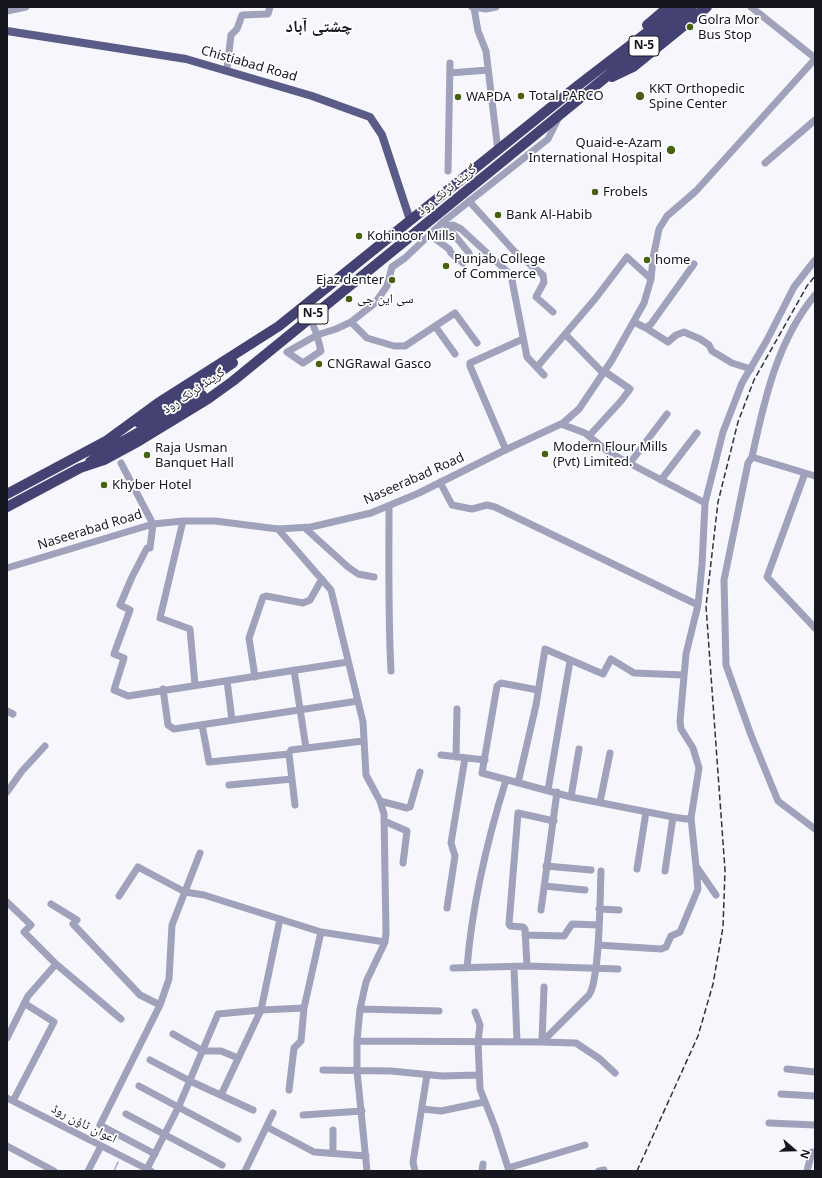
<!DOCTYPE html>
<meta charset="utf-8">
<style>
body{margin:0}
#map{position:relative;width:822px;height:1178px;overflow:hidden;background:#f6f6fc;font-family:"Noto Sans",sans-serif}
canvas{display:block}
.frame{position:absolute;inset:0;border:8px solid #16161f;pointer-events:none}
.north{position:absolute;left:774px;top:1130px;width:40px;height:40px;-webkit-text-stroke:3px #fff;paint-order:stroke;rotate:110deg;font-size:11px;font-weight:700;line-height:16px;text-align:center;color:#16161f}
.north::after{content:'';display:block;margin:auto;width:14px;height:18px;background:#16161f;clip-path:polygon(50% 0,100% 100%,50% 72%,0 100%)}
</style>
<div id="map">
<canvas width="822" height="1178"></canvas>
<div class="frame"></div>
<div class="north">N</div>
</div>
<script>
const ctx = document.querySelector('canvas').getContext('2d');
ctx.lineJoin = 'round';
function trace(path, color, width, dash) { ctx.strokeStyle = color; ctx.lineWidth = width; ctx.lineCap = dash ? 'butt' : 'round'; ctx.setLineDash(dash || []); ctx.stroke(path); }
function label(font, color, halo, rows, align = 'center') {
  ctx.font = font + ' "Noto Sans","Noto Naskh Arabic",sans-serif'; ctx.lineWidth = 3.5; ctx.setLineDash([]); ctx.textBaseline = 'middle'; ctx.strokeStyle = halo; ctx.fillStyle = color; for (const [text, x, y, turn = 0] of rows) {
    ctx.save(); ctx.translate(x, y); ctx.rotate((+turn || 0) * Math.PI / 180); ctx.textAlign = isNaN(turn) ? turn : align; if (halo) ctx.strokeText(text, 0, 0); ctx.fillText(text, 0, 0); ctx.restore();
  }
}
trace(new Path2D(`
 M114 1171 118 1162`), '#a4a5de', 1.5);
trace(new Path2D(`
 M472 7 486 9 496 7
 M751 7 815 58
 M474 8 478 31 486 51 498 151
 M7 11 26 7
 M227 69 231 35 237 29 242 15 268 14 270 7
 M450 73 488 70
 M765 163 815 120
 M448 171 450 63
 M469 201 515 252 543 275 544 282 536 297 553 312
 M443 222 447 226 453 225 461 229 511 275 527 357 544 375
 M447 226 469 253
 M430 235 449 249 451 253 463 263
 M815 295C777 341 764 401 752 457L748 463 724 580 726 665 751 735 778 801 815 829
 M310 317 317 335 321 351 303 363 287 352 317 335 336 329 351 322 375 303 387 286 392 267 405 258 443 222 548 139 559 117
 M351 322 367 338 394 346H405L455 313 477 343
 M634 322 646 328 651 324 694 264
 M435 326 455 354
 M646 328 668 342 676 335 684 332 700 339 709 345 712 351 732 363 751 369
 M566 335 603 373
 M537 367 595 299 627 257 651 279
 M561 424 585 433 610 453 705 503
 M589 436 621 401 630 389 604 371
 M506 450 470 366V363L523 339
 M752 457 805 473 767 577 815 628
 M121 463 153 524 150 548H147L132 577 120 605 130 610 114 654 124 658 114 690 128 696 348 662
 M630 463 667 414
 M805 473 815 476
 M661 480 697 433
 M440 482 452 505 472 509 487 505 495 507 698 605
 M389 506C389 561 388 615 391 671
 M183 521 160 618 190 629 195 685
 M305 528 348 567 358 574 374 577
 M278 529 331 590 363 722 366 775 380 801 384 814 386 933 385 942 366 982 360 1009 357 1041V1071L367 1171
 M7 568 153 524 183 521H215L278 529 311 527 371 513 419 493 503 451 563 423 579 409 612 360 644 303 651 279 653 258 659 229 667 216 696 191 815 59
 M294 670 306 748
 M255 677 249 638 263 597 266 596 303 603 310 600 322 579
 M227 681 232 720
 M163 689 168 725 174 729 358 701
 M538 690 501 683 497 686 482 773 571 797 673 817 686 819 691 818
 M7 711 13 714
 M202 725 209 762 289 754
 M441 755 485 760
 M456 757 457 709
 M518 783 536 705 545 649 603 674 611 659 634 673 684 675
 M229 785 292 779
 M548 790 570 661
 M7 792 22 771 45 746
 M571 797 579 749
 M380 801 407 808 410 807 420 772
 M600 802 610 753
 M295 805 289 754 291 750 363 741
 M384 821 407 831 403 863
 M546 866 591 870
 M637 869 646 812
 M665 871 673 817
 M544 886 585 890
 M716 895 696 866 691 818 699 768 693 748 681 729 680 721 686 654 698 605 702 565 705 503 723 432 742 383 767 340 794 287 815 260
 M119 896 138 867 185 892 204 895 321 932 385 942
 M7 902 31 925 24 932 56 964 121 1019
 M51 904 77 920 73 924 140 995 160 1005 100 1125 155 1154
 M447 908 455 856 451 843 465 758
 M599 909 619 910
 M541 910 557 792
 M525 935 564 936 572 924 599 925
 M598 945 661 949 666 947 671 936 680 932 698 889 696 867
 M527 966 525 929 523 927 510 926 509 924 518 813 554 821
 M453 968 527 966 618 969
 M467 968C472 905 487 841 506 780
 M514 968 517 1041
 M544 987 542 1042 576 1043 600 1059 615 1073
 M160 1005 169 979 172 925 200 853
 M360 1009 439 1011
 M475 1012 480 1025 478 1042 480 1089 495 1127 509 1171
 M173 1034 203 1051H221L238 1058
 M7 1038 28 996 56 964
 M357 1041 542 1042 589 995C600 980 600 894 601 871
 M150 1060 190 1081 253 1110
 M787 1069 815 1072
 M323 1070 391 1071 442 1076 478 1075
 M139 1086 238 1139
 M289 1090 294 1048 301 1041 304 1008 321 932
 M781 1094 815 1096
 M221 1095 261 1010 280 919
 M7 1098 151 1171
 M13 1101 54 1022 24 1003
 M423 1109 441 1111 484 1102
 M126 1114 222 1165
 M303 1115 362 1111
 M769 1123 815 1125
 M267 1127 314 1152 366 1156
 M333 1130V1153
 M7 1146 54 1171
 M508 1168 585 1145
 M147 1169 179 1106 218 1014 261 1010 304 1008
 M88 1171 101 1146
 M245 1171 273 1113
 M415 1171 413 1162 427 1075
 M482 1171 483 1164
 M599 1171 604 1170
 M807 1171 812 1152`), '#a0a1bb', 7);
trace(new Path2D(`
 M7 31 186 59 312 96 370 117 382 135 410 220`), '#5a5b86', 8);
trace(new Path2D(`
 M647 25 668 7
 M612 77 633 67 707 7
 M202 395 193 401 190 400 189 394 233 363
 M90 462 100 454 185 406 186 401 181 399 139 423
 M7 494 106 441 158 403 279 326 576 87 680 7
 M7 507 80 468 104 460 139 441 208 399 233 381 692 7`), '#434273', 10);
trace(new Path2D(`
 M637 1171 698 1036 713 984 723 927 725 870 706 606 718 502 738 422 754 380 807 286 815 276`), '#32323b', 1.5, [6, 3]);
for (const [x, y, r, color] of [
 [690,27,4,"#466111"],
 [521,96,4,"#466111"],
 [640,96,5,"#466111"],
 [458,97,4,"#466111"],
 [671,150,5,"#466111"],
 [595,192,4,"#466111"],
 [498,215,4,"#466111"],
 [359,236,4,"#466111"],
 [647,260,4,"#466111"],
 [446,266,4,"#466111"],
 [392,280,4,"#466111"],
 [349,299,4,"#466111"],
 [319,364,4,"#466111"],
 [545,454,4,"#466111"],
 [147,455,4,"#466111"],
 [104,485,4,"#466111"]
]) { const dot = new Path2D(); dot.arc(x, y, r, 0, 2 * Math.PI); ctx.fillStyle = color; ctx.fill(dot); trace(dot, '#fff', 1.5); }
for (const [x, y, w] of [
 [644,46,30],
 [313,314,30]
]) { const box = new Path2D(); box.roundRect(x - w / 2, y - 10, w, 20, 3); ctx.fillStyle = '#fff'; ctx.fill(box); trace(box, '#16161f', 1); }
label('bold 12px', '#16161f', null, [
 ["N-5",644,46],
 ["N-5",313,314]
]);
label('13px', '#16161f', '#fff', [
 ["Golra Mor",698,20],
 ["Bus Stop",698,35],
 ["KKT Orthopedic",649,89],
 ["Spine Center",649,104],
 ["Total PARCO",529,96],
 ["WAPDA",466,97],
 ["Quaid-e-Azam",662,143,"right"],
 ["International Hospital",662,158,"right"],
 ["Frobels",603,192],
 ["Bank Al-Habib",506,215],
 ["Kohinoor Mills",367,236],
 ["Punjab College",454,259],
 ["of Commerce",454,274],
 ["home",655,260],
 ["Ejaz denter",384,280,"right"],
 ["سی این جی",357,299],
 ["CNGRawal Gasco",327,364],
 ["Modern Flour Mills",553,447],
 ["(Pvt) Limited.",553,462],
 ["Raja Usman",155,448],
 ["Banquet Hall",155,463],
 ["Khyber Hotel",112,485]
], 'left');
label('13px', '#16161f', '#fff', [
 ["Chistiabad Road",249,64,16],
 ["گرینڈ ٹرنک روڈ",447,190,-39],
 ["گرینڈ ٹرنک روڈ",194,391,-34],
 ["Naseerabad Road",414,479,-24],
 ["Naseerabad Road",90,530,-17],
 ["اعوان ٹاؤن روڈ",84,1124,27]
]);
label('bold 17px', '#16161f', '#fff', [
 ["چشتی آباد",319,27]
]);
</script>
